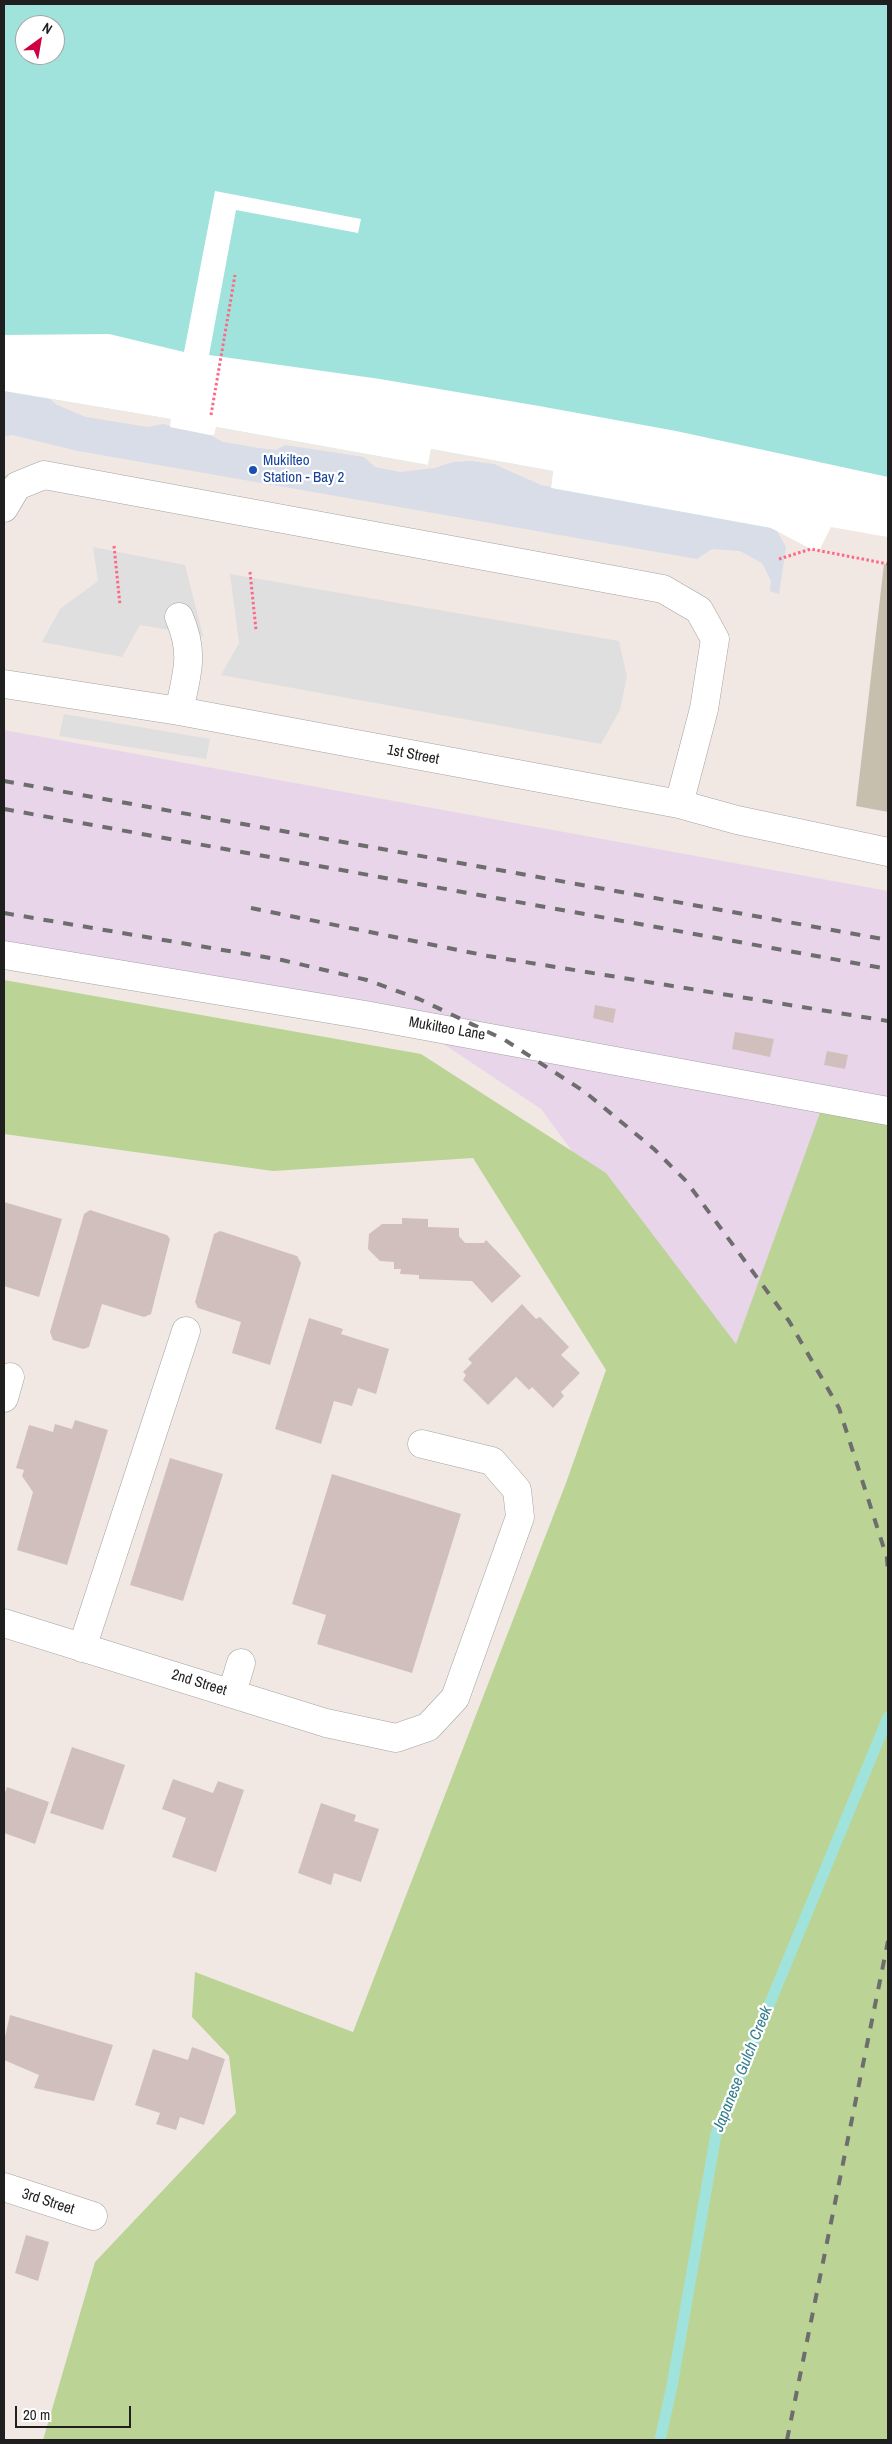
<!DOCTYPE html>
<style>
body{margin:0}
#map{position:relative;width:892px;height:2444px;overflow:hidden;background:#f1e8e4;font-family:"Archivo Narrow",sans-serif}
canvas{display:block}
.frame{position:absolute;inset:0;border:5px solid #1f1f1f;pointer-events:none}
.north{position:absolute;left:15px;top:15px;width:50px;height:50px;box-sizing:border-box;background:#fff;border:1px solid #a5a5a5;border-radius:50%;rotate:32deg;font-size:14px;font-weight:700;line-height:20px;text-align:center;color:#1f1f1f}
.north::after{content:'';display:block;margin:auto;width:18px;height:22px;background:#ce0041;clip-path:polygon(50% 0,100% 100%,50% 72%,0 100%)}
.scale{position:absolute;left:15px;top:2406px;width:116px;height:22px;box-sizing:border-box;border:2px solid #1f1f1f;border-top:0;padding-left:6px;font-size:15px;line-height:18px;white-space:nowrap;color:#1f1f1f;-webkit-text-stroke:4px #fff;paint-order:stroke}
</style>
<div id="map">
<canvas width="892" height="2444"></canvas>
<div class="frame"></div>
<div class="north">N</div>
<div class="scale">20 m</div>
</div>
<script>
const ctx = document.querySelector('canvas').getContext('2d');
ctx.lineJoin = 'round';
function paint(path, color) { ctx.fillStyle = color; ctx.fill(path, 'evenodd'); }
function trace(path, color, width, dash) { ctx.strokeStyle = color; ctx.lineWidth = width; ctx.lineCap = dash ? 'butt' : 'round'; ctx.setLineDash(dash || []); ctx.stroke(path); }
function label(font, color, halo, rows, align = 'center') {
  ctx.font = font + ' "Archivo Narrow",sans-serif'; ctx.lineWidth = 4.5; ctx.setLineDash([]); ctx.textBaseline = 'middle'; ctx.strokeStyle = halo; ctx.fillStyle = color; for (const [text, x, y, turn = 0] of rows) {
    ctx.save(); ctx.translate(x, y); ctx.rotate((+turn || 0) * Math.PI / 180); ctx.textAlign = isNaN(turn) ? turn : align; if (halo) ctx.strokeText(text, 0, 0); ctx.fillText(text, 0, 0); ctx.restore();
  }
}
paint(new Path2D(`
 M4 730 888 891V2440L737 1374 541 1109 394 1011 4 943Z`), '#e8d5ea');
paint(new Path2D(`
 M884 564 888 565V812L856 806Z`), '#c6bfae');
paint(new Path2D(`
 M4 980 421 1054 606 1173 736 1344 825 1099 888 1123V2440H43L95 2262 236 2113 229 2056 192 2017 195 1972 353 2032 566 1483 606 1370 473 1158 273 1171 4 1134Z`), '#bbd495');
paint(new Path2D(`
 M93 547 185 565 203 636 140 625 122 657 42 642 60 609 98 581Z
 M230 574 619 641 627 677 620 710 601 744 221 675 239 643Z
 M64 714 210 739 206 759 59 736Z`), '#dfdfdf');
paint(new Path2D(`
 M4 391 50 399 57 405 86 417 148 427 163 424 210 435 223 442 259 448 276 450 285 445 364 457 375 467 400 472 435 468 453 462 471 461 494 464 541 485 771 528 777 531 786 547 779 594 770 591 771 581 762 563 740 551 712 549 697 559 78 451 12 435 4 436Z`), '#d8dde7');
paint(new Path2D(`
 M4 4H888V512L771 528 551 488 553 471 431 449 428 465 171 419 4 391ZM25 25H55V55H25Z`), '#a0e3dc');
paint(new Path2D(`
 M215 191 361 219 358 233 236 210 209 355 380 379 539 406 676 431 888 477V537L831 527 819 551 811 549 771 528 551 488 553 471 431 449 428 465 216 427 214 435H210L170 427 171 419 4 391V335L109 334 184 352Z`), '#fff');
trace(new Path2D(`
 M660 2440 672 2386 716 2134 888 1717`), '#a0e3dc', 11);
paint(new Path2D(`
 M595 1005 616 1009 613 1023 593 1018Z
 M735 1032 774 1039 770 1057 732 1049Z
 M827 1051 848 1055 845 1069 824 1065Z
 M4 1202 62 1219 39 1297 4 1286Z
 M90 1210 167 1235 170 1239 151 1314 144 1317 102 1304 89 1347 83 1349 53 1340 50 1332 84 1214Z
 M402 1218 428 1219V1227L459 1228V1236L465 1243H484L486 1240 521 1276 492 1303 472 1281 419 1279V1275L400 1274 401 1269H394V1262L380 1261 368 1249 369 1234 382 1224H402Z
 M220 1231 297 1256 301 1263 270 1365 232 1353 241 1322 198 1308 195 1302 214 1234Z
 M522 1304 536 1319 540 1317 569 1347 561 1355 580 1373 561 1392 564 1396 553 1408 532 1387 529 1390 516 1377 488 1405 463 1380 466 1375 463 1372 472 1363 468 1359Z
 M309 1318 343 1329 341 1334 389 1349 376 1394 358 1388 352 1406 334 1401 321 1444 275 1429Z
 M75 1420 108 1430 67 1565 17 1550 33 1492 22 1476 24 1470 16 1468 29 1425 53 1432 55 1424 72 1429Z
 M170 1458 223 1474 183 1601 130 1585Z
 M332 1474 461 1514 412 1673 317 1644 326 1615 292 1604Z
 M72 1747 125 1765 103 1830 50 1813Z
 M173 1779 213 1793 218 1781 244 1790 216 1872 172 1857 186 1818 162 1809Z
 M7 1787 49 1802 35 1844 4 1833V1795Z
 M321 1803 356 1815 354 1821 379 1829 361 1882 334 1873 331 1885 298 1873Z
 M10 2015 113 2045 94 2101 34 2088 39 2075 4 2060V2041Z
 M192 2047 225 2059 204 2125 180 2117 176 2130 156 2124 160 2113 135 2105 153 2049 188 2060Z
 M26 2235 49 2242 38 2281 15 2273Z`), '#d1bfbd');
const minor = new Path2D(`
 M4 508 17 486 44 475 663 589 699 610 715 639 704 709 679 804
 M4 684 179 711 679 804 737 820 888 852
 M179 711C187 673 195 654 179 617
 M4 955 365 1015 888 1111
 M4 1398 10 1377
 M4 1623 326 1723 396 1738 428 1727 455 1698 520 1517 517 1490 492 1461 422 1444
 M82 1648 186 1331
 M232 1693 241 1663
 M4 2187 93 2216`);
trace(minor, '#a3a3a3', 29);
trace(new Path2D(`
 M211 415 235 275
 M114 546 120 605
 M779 559 811 549 888 564
 M250 572 256 630`), '#ff6787', 3, [2.5, 2.5]);
trace(minor, '#fff', 28);
trace(new Path2D(`
 M4 781 888 940
 M4 809 888 969
 M251 908 488 956 888 1021
 M4 913 282 960 367 980 419 999 505 1040 585 1092 654 1149 686 1181 789 1321 839 1408 887 1558 888 1573
 M787 2440 888 1941`), '#6d6d6d', 4, [10, 10]);
for (const [x, y, r, color] of [
 [253,470,5,"#1a4fb4"]
]) { const dot = new Path2D(); dot.arc(x, y, r, 0, 2 * Math.PI); ctx.fillStyle = color; ctx.fill(dot); trace(dot, '#fff', 2); }
label('15px', '#164399', '#fff', [
 ["Mukilteo",263,461],
 ["Station - Bay 2",263,478]
], 'left');
label('15px', '#1f1f1f', '#fff', [
 ["1st Street",413,755,11],
 ["Mukilteo Lane",447,1029,10],
 ["2nd Street",199,1683,17],
 ["3rd Street",48,2202,18]
]);
label('italic 16px', '#357e8e', '#fff', [
 ["Japanese Gulch Creek",743,2069,-68]
]);
</script>
